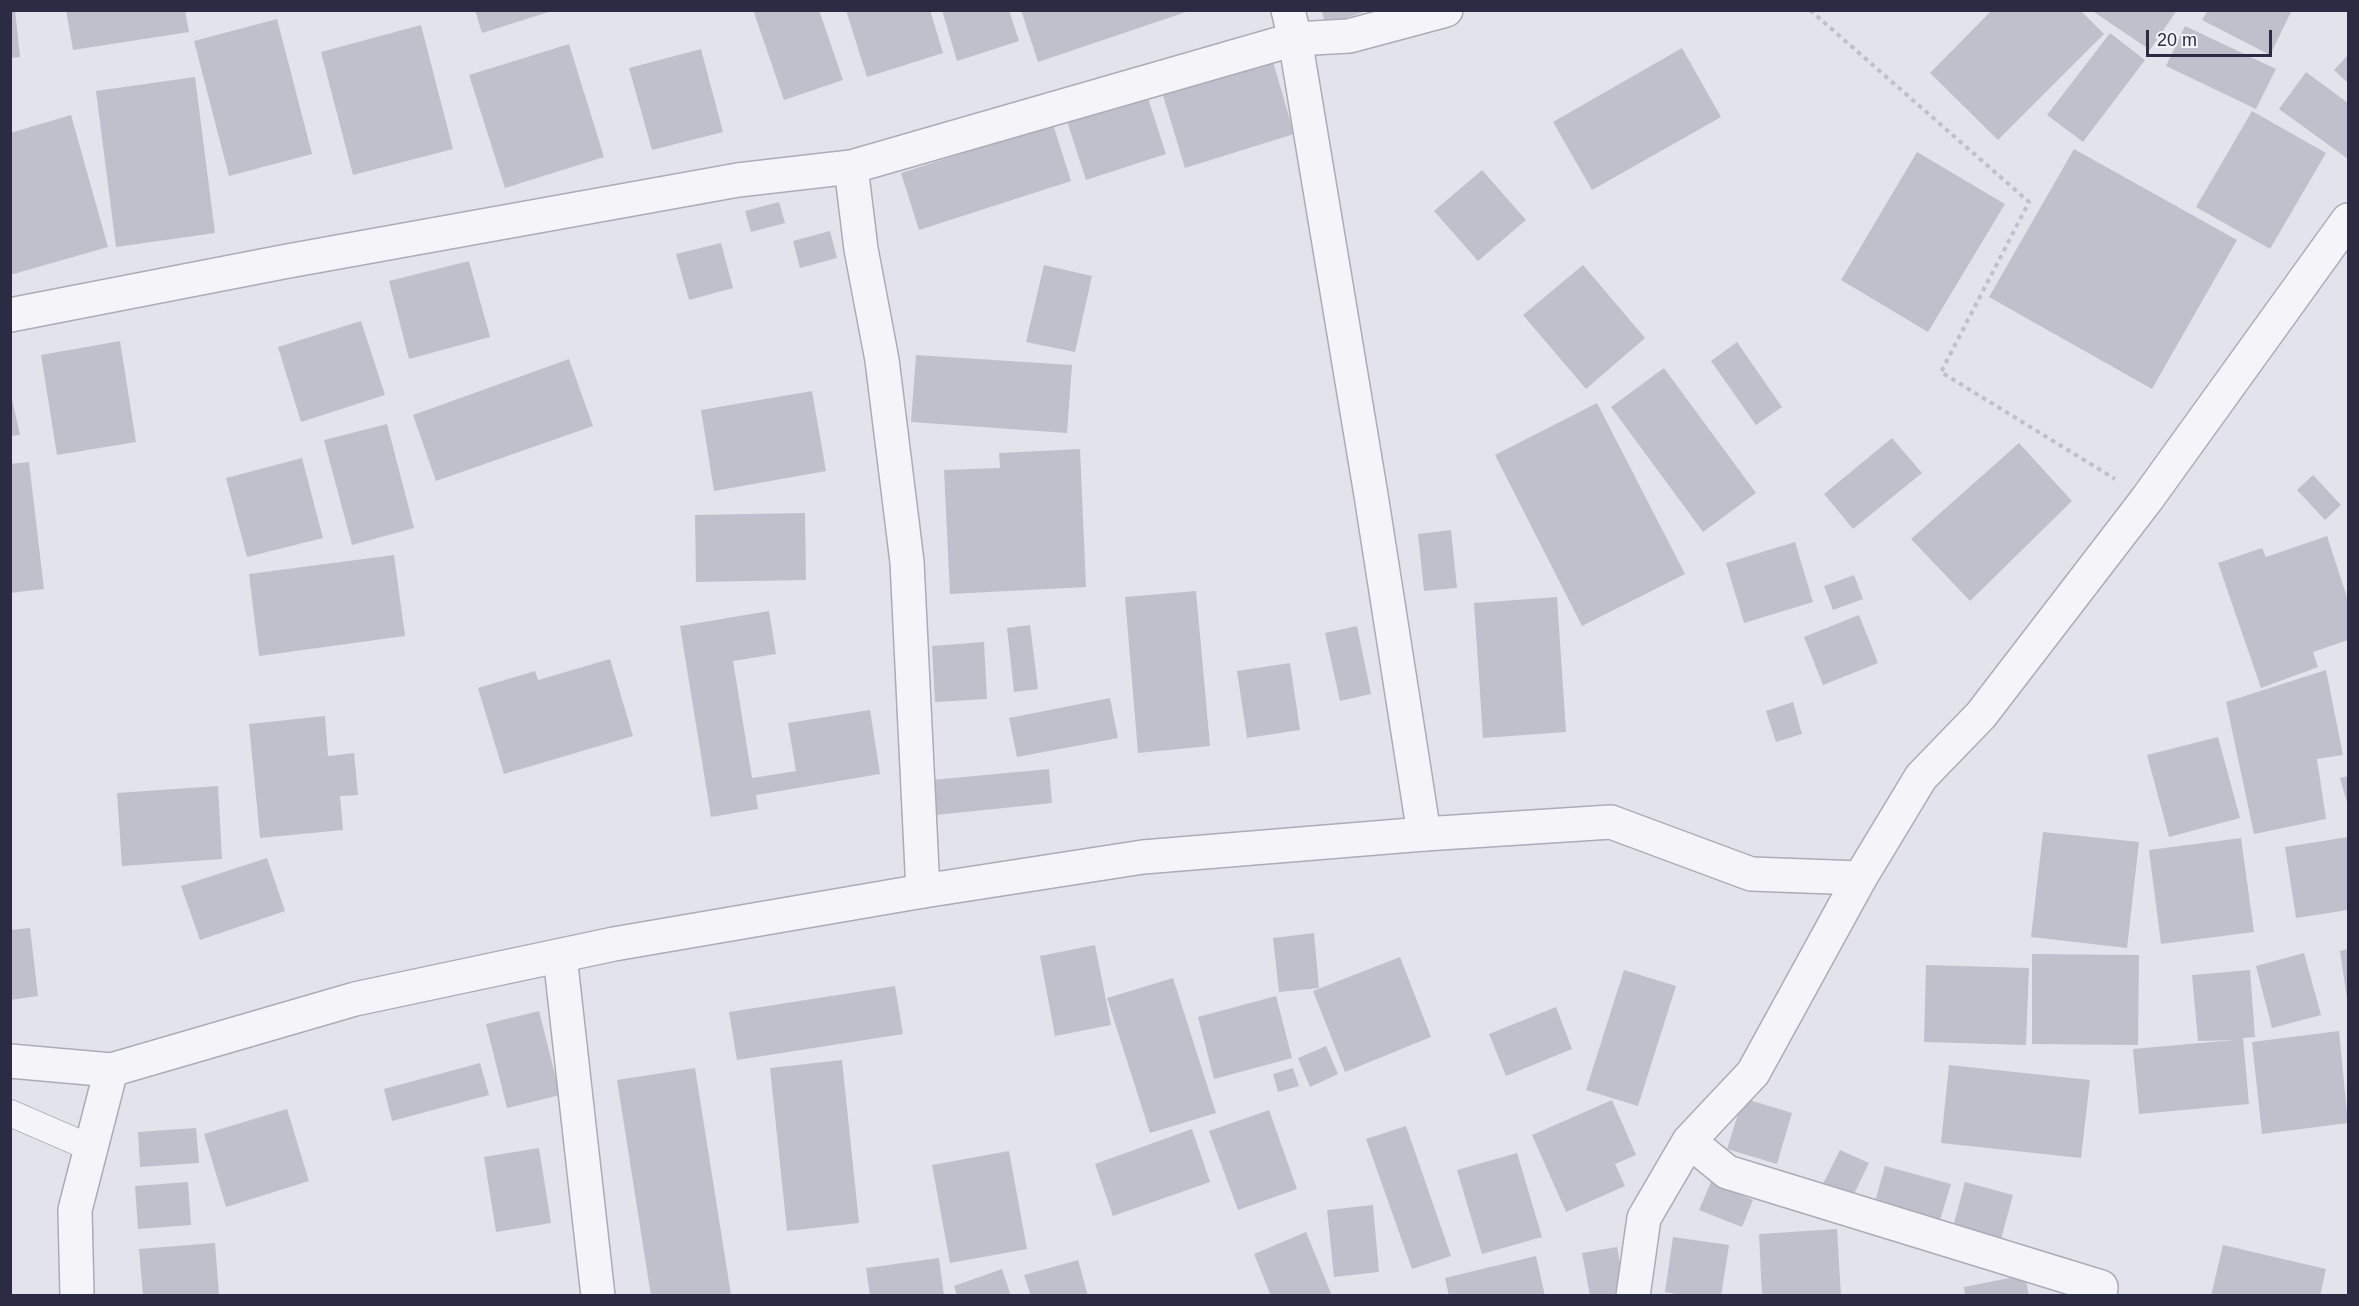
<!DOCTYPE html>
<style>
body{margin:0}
#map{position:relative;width:2359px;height:1306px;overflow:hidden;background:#e3e3eb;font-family:Arial,sans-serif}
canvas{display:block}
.frame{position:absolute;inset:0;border:12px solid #2b2b43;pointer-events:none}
.scale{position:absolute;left:2146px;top:30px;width:126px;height:27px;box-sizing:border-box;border:3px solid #2b2b43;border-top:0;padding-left:8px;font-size:18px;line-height:21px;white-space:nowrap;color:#2b2b43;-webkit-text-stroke:4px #f2f3f8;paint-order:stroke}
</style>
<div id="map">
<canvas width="2359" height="1306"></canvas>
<div class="frame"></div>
<div class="scale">20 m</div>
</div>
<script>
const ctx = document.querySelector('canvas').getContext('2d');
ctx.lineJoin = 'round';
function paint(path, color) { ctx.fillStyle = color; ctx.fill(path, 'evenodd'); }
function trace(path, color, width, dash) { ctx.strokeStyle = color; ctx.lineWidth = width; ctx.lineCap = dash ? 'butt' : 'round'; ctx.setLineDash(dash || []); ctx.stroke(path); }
paint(new Path2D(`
 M10 10H15L20 57 10 58Z
 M66 10H185L189 32 73 50Z
 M475 10H552V11L482 33Z
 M753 10H819L843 80 784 100Z
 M846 10H930L943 53 867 77Z
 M942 10H1009L1019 41 957 61Z
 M1021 10H1189V11L1038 62Z
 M1321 10H1366V11L1326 25Z
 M1992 10H2080L2104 34 1998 140 1930 73Z
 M2091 10H2177L2150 50Z
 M2208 10H2292L2270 55 2202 20Z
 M277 19 312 154 229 176 194 41Z
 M421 25 453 149 353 175 321 52Z
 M2185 26 2276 69 2256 109 2166 66Z
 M2110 33 2145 60 2083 142 2047 115Z
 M569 44 604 157 505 188 469 75Z
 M1682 48 1721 117 1592 190 1553 122Z
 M701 49 723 132 652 150 629 68Z
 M2348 55V83L2334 70Z
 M1272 58 1294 134 1185 168 1162 92Z
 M2306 72 2348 103V159L2279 109Z
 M195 77 215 233 116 247 96 91Z
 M1147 95 1166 154 1086 180 1067 121Z
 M2252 111 2326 153 2270 249 2196 207Z
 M71 115 108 247 10 275V133Z
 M1053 124 1071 181 919 230 901 173Z
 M2074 149 2237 240 2152 389 1989 297Z
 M1917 152 2005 204 1928 332 1841 280Z
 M1482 170 1526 220 1478 261 1434 211Z
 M779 202 785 223 751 232 745 211Z
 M830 231 837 258 800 268 793 241Z
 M721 243 733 288 689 300 676 254Z
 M469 261 490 337 409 359 389 281Z
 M1044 265 1092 276 1075 352 1026 342Z
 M1583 265 1645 338 1586 389 1523 315Z
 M361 321 385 395 301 422 278 347Z
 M120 341 136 442 57 455 41 355Z
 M1737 342 1782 407 1756 425 1711 361Z
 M916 355 1072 365 1067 433 911 422Z
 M569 359 593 426 436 481 413 415Z
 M1664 368 1756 493 1703 532 1611 407Z
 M10 390 20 435 10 436Z
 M812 391 826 471 714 491 701 410Z
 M1597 403 1685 574 1582 626 1495 455Z
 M387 424 414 528 352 545 324 440Z
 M1892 438 1922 473 1853 529 1824 494Z
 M2019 443 2072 501 1970 601 1911 539Z
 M1080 449 1086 587 950 594 944 470 1000 468 999 453Z
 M302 458 323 538 247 557 226 478Z
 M29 462 44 589 10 593V464Z
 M2313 475 2341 505 2325 520 2297 490Z
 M805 513 806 580 696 582 695 515Z
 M1451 530 1457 588 1424 591 1418 534Z
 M2327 536 2348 600V640L2313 652 2318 667 2261 688 2218 563 2262 548 2266 557Z
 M1795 542 1813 602 1744 623 1726 563Z
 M394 555 405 636 259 656 249 574Z
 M1854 575 1863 599 1833 610 1824 586Z
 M1196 591 1210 746 1138 753 1125 597Z
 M1557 597 1566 732 1483 738 1474 603Z
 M769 611 776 654 733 661 752 778 796 771 788 723 870 710 880 774 756 795 758 809 711 817 680 626Z
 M1859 615 1878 663 1823 685 1804 637Z
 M1030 625 1038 689 1014 692 1007 628Z
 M1357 626 1371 694 1340 701 1325 633Z
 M984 642 987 699 935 702 932 646Z
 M610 659 633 736 504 774 478 688 535 671 538 680Z
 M1290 663 1300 730 1247 738 1237 671Z
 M2326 670 2343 755 2317 759 2326 819 2254 834 2226 702Z
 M1110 698 1118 738 1017 757 1009 718Z
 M1793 702 1802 734 1776 742 1766 711Z
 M325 716 328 756 354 753 358 795 340 796 343 830 260 838 249 724Z
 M2218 737 2240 818 2169 837 2147 755Z
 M1049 769 1052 803 936 815 932 780Z
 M2348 776V806L2340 778Z
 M218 786 222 859 122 866 117 793Z
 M2043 832 2139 842 2127 948 2031 937Z
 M2348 837V910L2296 918 2285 847Z
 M2241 838 2254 932 2161 944 2149 850Z
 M267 858 285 911 200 940 181 886Z
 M30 928 38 996 10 1000V930Z
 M1314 933 1319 988 1279 992 1273 938Z
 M1095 945 1111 1025 1055 1036 1040 956Z
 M2348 949V999H2347L2340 951Z
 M2304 953 2321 1015 2272 1028 2256 966Z
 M2032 954 2139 955 2138 1045 2032 1044Z
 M1400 957 1431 1037 1345 1072 1313 991Z
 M1926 965 2029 968 2026 1045 1924 1042Z
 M1624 970 1676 986 1638 1106 1586 1090Z
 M2250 970 2255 1037 2243 1038 2249 1104 2139 1114 2133 1049 2234 1040 2198 1041 2192 975Z
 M1173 978 1216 1113 1150 1133 1107 998Z
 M895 986 903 1034 737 1060 729 1012Z
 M1276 996 1292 1058 1214 1079 1198 1017Z
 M1556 1007 1572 1049 1506 1076 1489 1034Z
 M539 1011 560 1095 507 1108 486 1024Z
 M2339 1031 2348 1123 2262 1134 2252 1042Z
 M1326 1046 1338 1074 1310 1087 1298 1058Z
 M842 1060 859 1223 787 1231 770 1068Z
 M480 1063 489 1095 392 1121 384 1089Z
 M1949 1065 2090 1080 2081 1158 1941 1143Z
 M695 1068 731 1295 651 1296 617 1080Z
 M1293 1068 1299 1086 1278 1092 1273 1074Z
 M1743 1098 1792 1113 1777 1164 1727 1149Z
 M1612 1100 1636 1155 1615 1164 1625 1186 1566 1212 1532 1135Z
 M287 1109 309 1181 226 1207 204 1134Z
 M1269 1110 1297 1189 1238 1210 1209 1131Z
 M1406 1126 1451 1256 1412 1269 1366 1139Z
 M196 1128 199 1163 140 1167 138 1132Z
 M1192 1129 1210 1182 1113 1216 1095 1164Z
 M539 1148 551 1223 496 1232 484 1157Z
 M1840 1150 1869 1163 1852 1198 1823 1184Z
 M1009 1151 1027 1249 950 1263 932 1165Z
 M1517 1153 1542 1237 1482 1254 1457 1170Z
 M1885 1166 1951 1184 1939 1223 1874 1205Z
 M188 1182 191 1225 138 1229 135 1186Z
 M1711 1182 1753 1200 1742 1227 1699 1210Z
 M1965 1182 2013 1195 2000 1243 1952 1230Z
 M1373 1205 1379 1272 1334 1277 1327 1210Z
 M1837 1229 1841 1296H1762L1759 1234Z
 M1306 1232 1332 1296H1271L1254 1254Z
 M1673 1237 1729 1245 1721 1296H1687L1665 1292Z
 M215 1243 219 1294 143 1296 139 1249Z
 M2223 1245 2326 1269 2320 1296H2211Z
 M1617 1247 1626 1296H1590L1582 1253Z
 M1536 1256 1545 1296H1449L1445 1278Z
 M939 1258 944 1296H870L866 1268Z
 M1078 1260 1088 1296H1031L1024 1275Z
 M1002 1269 1011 1296H957L954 1286Z
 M2025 1275 2029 1296H1965L1964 1287Z`), '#c0c0cd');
const service = new Path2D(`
 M10 1113 91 1148`);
const minor = new Path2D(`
 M851 167 1295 39 1288 10
 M10 315 288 261 738 180 851 167 861 249 882 360 907 562 923 891
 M1424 834 1371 495 1295 39 1349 36 1446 10
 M560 956 598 1296
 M1689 1141 1727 1172 2101 1287 2100 1296
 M77 1296 75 1210 111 1070
 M1633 1296 1644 1218 1689 1141 1753 1073 1860 878`);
const tertiary = new Path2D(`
 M10 1061 111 1070 355 999 614 944 923 891 1143 857 1424 834 1611 822 1751 874 1860 878 1921 777 1981 715 2147 499 2348 220`);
trace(service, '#acacb9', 28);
trace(minor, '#acacb9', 36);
trace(tertiary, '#acacb9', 36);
trace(new Path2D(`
 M1810 10 2029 202 1941 372 2115 479`), '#c0c0ca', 4, [4.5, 4.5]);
trace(service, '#f5f5f9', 26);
trace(minor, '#f5f5f9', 33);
trace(tertiary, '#f5f5f9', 33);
</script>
